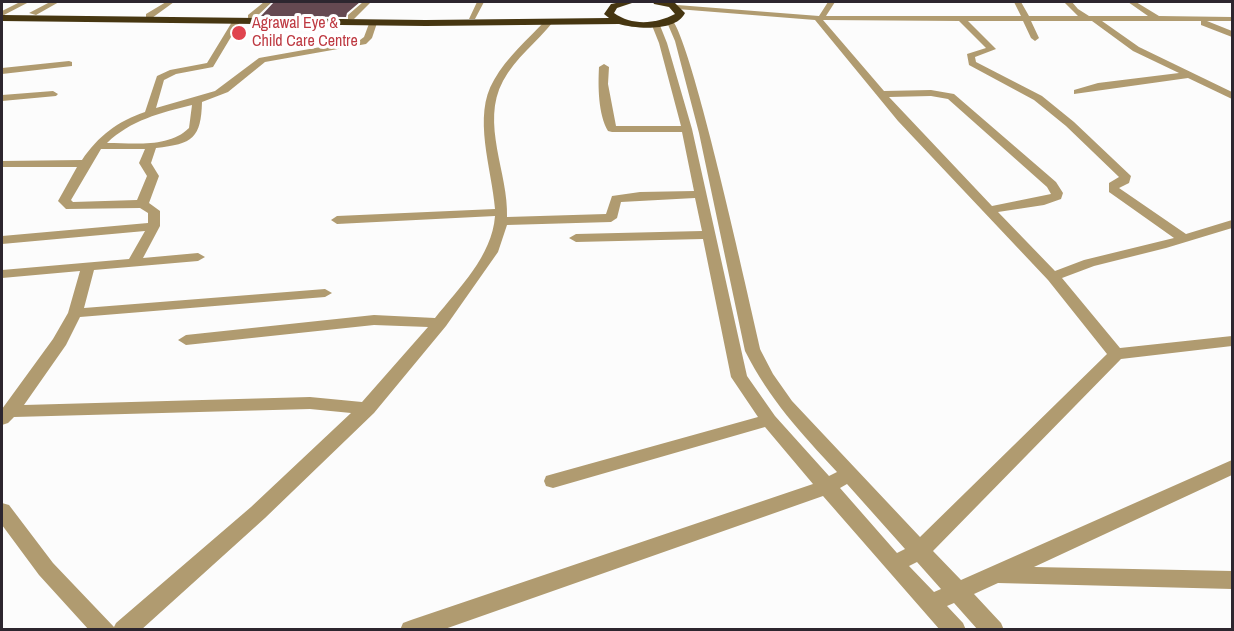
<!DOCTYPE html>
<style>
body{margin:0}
#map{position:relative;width:1234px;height:631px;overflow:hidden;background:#fcfcfc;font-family:"Archivo Narrow",sans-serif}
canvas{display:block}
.frame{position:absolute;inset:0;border:3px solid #2d262f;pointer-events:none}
</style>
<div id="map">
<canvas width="1234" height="631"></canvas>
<div class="frame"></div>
</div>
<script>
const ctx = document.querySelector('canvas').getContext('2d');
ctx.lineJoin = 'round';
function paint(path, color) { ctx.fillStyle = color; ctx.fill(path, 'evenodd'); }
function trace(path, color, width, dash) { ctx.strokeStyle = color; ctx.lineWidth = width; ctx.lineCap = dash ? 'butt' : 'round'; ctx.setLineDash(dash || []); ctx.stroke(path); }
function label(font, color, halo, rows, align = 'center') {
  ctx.font = font + ' "Archivo Narrow",sans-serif'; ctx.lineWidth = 6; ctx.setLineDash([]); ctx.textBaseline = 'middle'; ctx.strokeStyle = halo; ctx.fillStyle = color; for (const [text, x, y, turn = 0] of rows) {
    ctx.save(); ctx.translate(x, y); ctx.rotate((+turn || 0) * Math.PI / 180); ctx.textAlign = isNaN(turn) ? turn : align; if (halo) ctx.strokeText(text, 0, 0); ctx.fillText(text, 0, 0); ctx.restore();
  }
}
paint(new Path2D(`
 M274 2H360L347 13 346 17 261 16Z`), '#654951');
paint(new Path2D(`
 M20 2H29L2 16V11Z
 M50 2H59L36 15 29 13Z
 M166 2H174L152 18H146V14Z
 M264 2H272L254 19H248V15Z
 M363 2H371L354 19H348V15Z
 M477 2H484L475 19H469Z
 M828 2H835L826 16H1021L1014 2H1021L1029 16H1078L1064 2H1072L1078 9 1089 16H1148L1128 2H1136L1159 16 1232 17V21H1207L1232 31V37L1201 25V21H1102L1139 47 1232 92V99L1188 78 1074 94V90L1098 83 1179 73 1133 51 1092 21H1031L1039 38 1035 41 1031 38 1023 21H968L996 49 975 57 976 62 1042 96 1074 122 1131 176 1129 183 1119 188 1186 234 1232 220V228L1166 248 1094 266 1062 278 1120 348 1232 336V346L1121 359 933 551 961 580 1232 460V475L1034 567 1232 571V589L998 583 974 594 1001 623 1004 630H978L954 603 947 606 963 623 966 630H940L823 496 442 630H400L403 623 411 620 813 484 765 427 553 488 546 486 544 481 546 476 553 474 758 417 731 377 703 239 576 242 569 238 576 234 702 231 695 198 621 202 617 218 611 222 507 225 498 252 446 326 374 413 265 518 141 630H89L39 575 2 525V503L9 505 53 563 114 627 116 623 251 507 351 413 310 409 14 417 8 423 2 425V409L53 339 68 313 80 271 2 278V270L129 259 145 231 2 244V236L148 223V213L140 208 66 209 58 201 77 167H2V161L82 160C98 136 118 121 145 112L157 76 170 70 207 63 232 22 236 20 240 22 213 67 176 74 164 80 156 108 215 91 259 58 360 40 364 37 370 21 377 23 372 38 366 44 265 62 228 92 202 102C201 138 193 144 156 148L151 163 159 176 149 203 160 211V226L143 258 198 253 205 257 198 261 94 270 84 308 325 289 332 293 325 297 80 317 66 345 24 405 310 397 362 402 428 327 374 325 186 345 178 340 186 335 374 315 435 318C459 288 492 256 495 216L337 224 331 220 337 216 495 209C492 169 472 116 494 80 507 57 528 39 546 20L553 22C537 42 515 58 503 81 480 123 509 174 507 217L606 214 612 196 640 192 694 191 682 132H612L608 131C598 114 598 86 599 67L604 64 609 67 608 84 616 126H681L659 43 651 23 655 21 659 23 667 43 692 129 747 376 775 416 829 476 837 472C800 432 770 400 745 351L699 133 675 41 666 20 670 18C690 28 751 310 761 351L773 374 792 401 920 537 1107 354 1048 280 898 121 815 20 677 9 673 7 677 5 819 16ZM823 20 959 21 986 48 967 54 969 65 1034 100 1066 126 1119 177 1109 183V192L1174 238 1084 260 1055 271 998 212 1044 205 1061 199 1063 193 1056 182 954 94 931 90 884 91ZM931 96 948 99 1047 187 1051 194 992 206 889 97ZM192 105 189 128C169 148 134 143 107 143 131 120 160 113 192 105ZM101 149H145L139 163 147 176 137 200 73 202 71 200ZM847 484 905 549 897 553 840 488ZM917 562 941 589 934 592 909 566Z
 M69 61 72 62V66L2 74V68Z
 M53 91 58 94 56 96 2 101V95Z`), '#b09b70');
paint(new Path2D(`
 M621 2H635L617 8 614 13C632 26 656 24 675 14L669 7 654 4 653 2 675 3 685 13C676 32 636 29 619 24L426 26 2 21V15L426 20 609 18 604 14 611 4Z`), '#463611');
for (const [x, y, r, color] of [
 [239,33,8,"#e0444e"]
]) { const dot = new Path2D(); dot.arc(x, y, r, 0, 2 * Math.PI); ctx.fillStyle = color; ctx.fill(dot); trace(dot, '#fff', 2); }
label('16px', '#be3a42', '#fff', [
 ["Agrawal Eye &",252,24],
 ["Child Care Centre",252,42]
], 'left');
</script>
